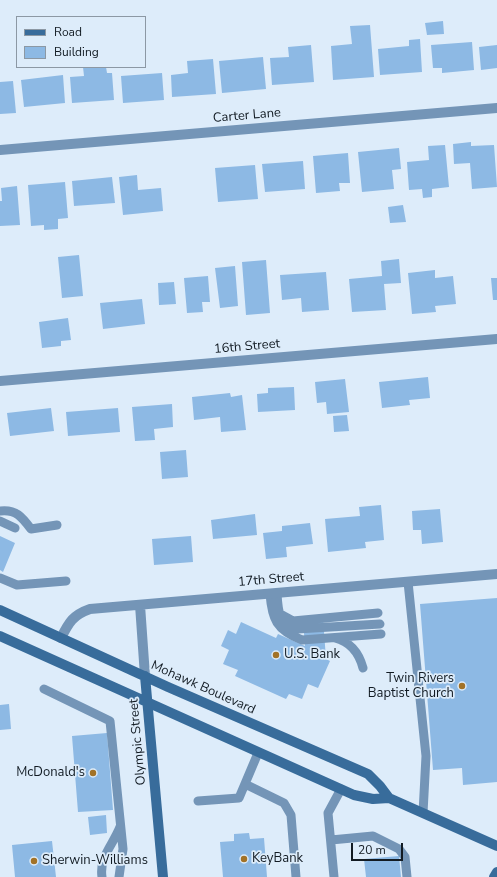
<!DOCTYPE html>
<style>
body{margin:0}
#map{position:relative;width:497px;height:877px;overflow:hidden;background:#ddecfa;font-family:"Nunito Sans",sans-serif}
canvas{display:block}
.legend{position:absolute;left:16px;top:16px;width:130px;height:52px;box-sizing:border-box;background:#ddecfa;border:1px solid #8c98a4;margin:0;padding:5px 7px;list-style:none;font-size:12px;color:#121b23}
.legend li{display:flex;align-items:center;gap:8px;height:20px}
.legend b{width:20px;border:1px solid #8c98a4}
.scale{position:absolute;left:351px;top:843px;width:52px;height:18px;box-sizing:border-box;border:2px solid #121b23;border-top:0;padding-left:5px;font-size:12px;line-height:14px;white-space:nowrap;color:#121b23;-webkit-text-stroke:3px #ddecfa;paint-order:stroke}
</style>
<div id="map">
<canvas width="497" height="877"></canvas>
<ul class="legend">
<li><b style="height:5px;background:#386c9b"></b>Road</li>
<li><b style="height:11px;background:#8db9e4"></b>Building</li>
</ul>
<div class="scale">20 m</div>
</div>
<script>
const ctx = document.querySelector('canvas').getContext('2d');
ctx.lineJoin = 'round';
function paint(path, color) { ctx.fillStyle = color; ctx.fill(path, 'evenodd'); }
function trace(path, color, width, dash) { ctx.strokeStyle = color; ctx.lineWidth = width; ctx.lineCap = dash ? 'butt' : 'round'; ctx.setLineDash(dash || []); ctx.stroke(path); }
function label(font, color, halo, rows, align = 'center') {
  ctx.font = font + ' "Nunito Sans",sans-serif'; ctx.lineWidth = 3.5; ctx.setLineDash([]); ctx.textBaseline = 'middle'; ctx.strokeStyle = halo; ctx.fillStyle = color; for (const [text, x, y, turn = 0] of rows) {
    ctx.save(); ctx.translate(x, y); ctx.rotate((+turn || 0) * Math.PI / 180); ctx.textAlign = isNaN(turn) ? turn : align; if (halo) ctx.strokeText(text, 0, 0); ctx.fillText(text, 0, 0); ctx.restore();
  }
}
paint(new Path2D(`
 M443 21 444 34 427 35 425 23Z
 M370 25 374 77 333 80 331 46 352 44 350 26Z
 M420 39 422 72 380 75 378 49 409 46V40Z
 M472 42 474 70 442 73V68H433L431 45Z
 M311 45 314 82 272 85 270 58 289 57 288 47Z
 M497 45V68L481 70 479 47Z
 M263 57 266 89 222 93 219 61Z
 M213 59 216 94 172 97 171 75 188 73 187 61Z
 M83 67H106L107 73H112L114 100 72 103 70 77 84 76Z
 M162 73 164 100 123 103 121 76Z
 M63 75 65 103 24 107 21 80Z
 M13 81 16 113 0 114V82Z
 M471 142V146L494 145 497 187 472 189 470 163 454 164 453 144Z
 M445 145 449 187 432 189V197L423 198 422 189 409 190 407 162 429 160 428 146Z
 M399 148 401 169 392 170 394 189 362 192 358 152Z
 M348 153 350 183H339L340 191 316 193 313 156Z
 M303 161 305 189 265 192 262 164Z
 M255 165 258 199 218 202 215 168Z
 M137 175 138 190 161 188 163 211 123 215 119 177Z
 M112 177 115 203 74 206 72 181Z
 M65 182 68 218 58 219V229L44 230V225L31 226 28 185Z
 M17 186 20 225 0 226V201H2L1 188Z
 M403 205 406 222 390 223 388 207Z
 M79 255 83 296 62 298 58 257Z
 M399 259 401 283 384 284 386 310 352 312 349 279 382 276 381 261Z
 M266 260 270 313 246 315 242 262Z
 M235 266 238 306 220 308 215 268Z
 M435 270V278L453 276 456 304 435 306 436 312 412 314 408 273Z
 M326 272 329 310 302 312 301 298 282 300 280 275Z
 M208 276 210 302H202L203 312 187 313 184 278Z
 M491 278H497V300H493Z
 M174 282 176 304 159 305 158 283Z
 M142 299 145 324 103 329 100 303Z
 M68 318 71 340 61 341V346L42 348 39 322Z
 M428 377 430 398 409 400 410 405 382 408 379 382Z
 M345 379 349 412 327 414 326 402 317 403 315 382Z
 M294 387 295 410 258 412 257 394 268 393V388Z
 M230 393 231 397 242 395 246 430 221 432 220 417 194 420 192 397Z
 M172 404 173 427 154 429 155 440 135 441 132 407Z
 M51 408 54 431 10 436 7 413Z
 M118 408 120 432 68 436 66 412Z
 M347 415 349 431 334 432 333 416Z
 M186 450 188 477 162 479 160 452Z
 M381 505 384 540 365 542 366 548 328 552 325 519 360 516 359 507Z
 M440 509 443 542 422 544 421 530H413L412 511Z
 M255 514 257 535 213 539 211 520Z
 M310 523 313 544 286 547 287 557 266 559 263 533 282 531V526Z
 M0 536 15 543 3 572 0 570Z
 M191 536 193 562 154 565 152 539Z
 M497 598V782L463 785 462 768 433 770 420 604Z
 M323 618 326 659 330 661 318 688 308 684 302 699 289 694 286 699 235 676 238 670 223 664 229 650 221 646 228 630 236 634 241 622 276 638 278 634 305 646 303 620Z
 M9 704 11 729 0 730V705Z
 M107 733 113 810 78 812 72 736Z
 M106 815 107 833 90 835 88 817Z
 M249 833 250 839 264 838 267 877H223L220 842 234 841V834Z
 M52 841 56 877H15L12 845Z
 M399 856 401 877H366L364 859Z`), '#8db9e4');
trace(new Path2D(`
 M0 511C16 509 22 517 31 529L57 525
 M0 521 15 528
 M0 578 17 585 66 581
 M408 582 426 756 423 813
 M277 593C278 611 278 622 297 629L380 624
 M270 594C272 619 276 630 302 640L381 634
 M282 615 293 621 378 613
 M335 638C351 642 359 653 363 668
 M44 689 110 721 123 849 119 877
 M245 784 284 803 291 815 296 877
 M198 801 239 798 258 753
 M331 840 373 836 399 849 405 857 407 877
 M102 877C99 857 113 845 120 827
 M334 877 328 813 341 789`), '#7495b7', 9);
trace(new Path2D(`
 M0 150 497 108
 M0 381 497 339
 M140 605 145 676
 M61 638C69 622 73 615 90 609L497 574`), '#7495b7', 10);
trace(new Path2D(`
 M0 610 168 687 368 774 380 786 389 798
 M0 636 354 795 373 799 389 798 497 846
 M145 676 163 877
 M494 877 497 872`), '#386c9b', 10);
for (const [x, y, r, color] of [
 [276,655,4,"#a27226"],
 [462,686,4,"#a27226"],
 [93,773,4,"#a27226"],
 [244,859,4,"#a27226"],
 [34,861,4,"#a27226"]
]) { const dot = new Path2D(); dot.arc(x, y, r, 0, 2 * Math.PI); ctx.fillStyle = color; ctx.fill(dot); trace(dot, '#ddecfa', 1.5); }
label('13px', '#121b23', '#ddecfa', [
 ["Carter Lane",247,116,-5],
 ["16th Street",247,347,-5],
 ["17th Street",271,580,-5],
 ["Mohawk Boulevard",203,688,24],
 ["Olympic Street",138,742,-95]
]);
label('13px', '#121b23', '#ddecfa', [
 ["U.S. Bank",284,655],
 ["Twin Rivers",454,679,"right"],
 ["Baptist Church",454,694,"right"],
 ["McDonald's",85,773,"right"],
 ["KeyBank",252,859],
 ["Sherwin-Williams",42,861]
], 'left');
</script>
